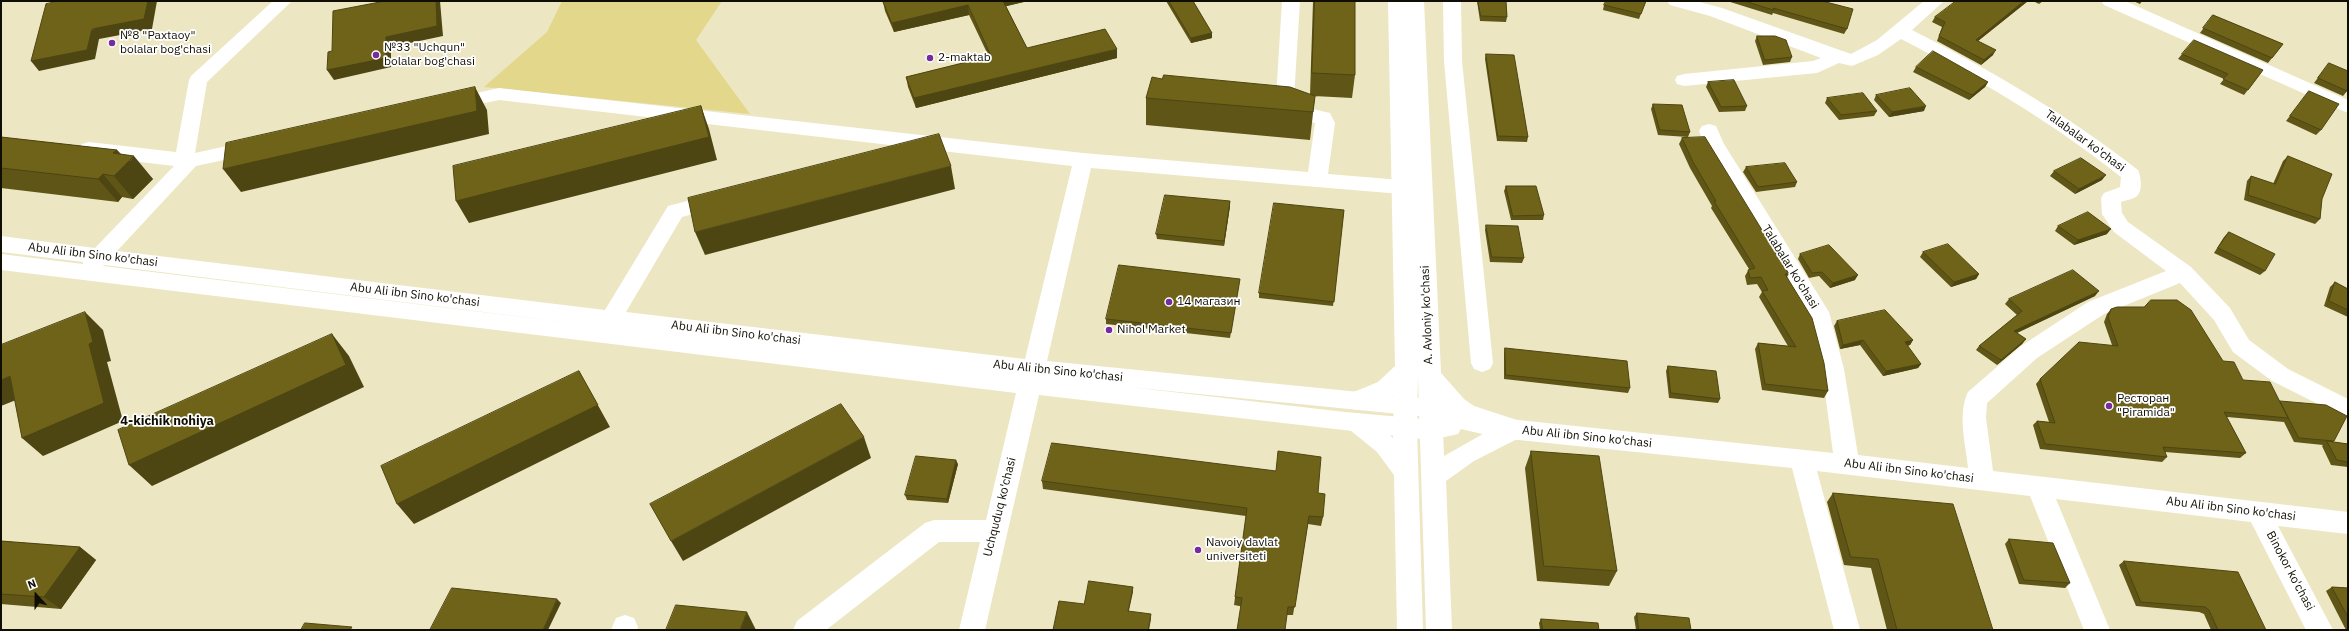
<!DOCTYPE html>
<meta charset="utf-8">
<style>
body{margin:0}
#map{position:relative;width:2349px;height:631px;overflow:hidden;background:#ece7c2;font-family:"IBM Plex Sans",sans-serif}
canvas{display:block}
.frame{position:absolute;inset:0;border:2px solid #100e03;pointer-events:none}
.north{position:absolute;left:16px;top:575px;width:40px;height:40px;-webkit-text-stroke:3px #fff;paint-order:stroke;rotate:339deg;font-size:11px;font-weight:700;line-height:16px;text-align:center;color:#100e03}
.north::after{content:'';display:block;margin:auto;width:14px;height:18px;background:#100e03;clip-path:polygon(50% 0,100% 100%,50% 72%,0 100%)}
</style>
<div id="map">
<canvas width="2349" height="631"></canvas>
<div class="frame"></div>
<div class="north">N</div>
</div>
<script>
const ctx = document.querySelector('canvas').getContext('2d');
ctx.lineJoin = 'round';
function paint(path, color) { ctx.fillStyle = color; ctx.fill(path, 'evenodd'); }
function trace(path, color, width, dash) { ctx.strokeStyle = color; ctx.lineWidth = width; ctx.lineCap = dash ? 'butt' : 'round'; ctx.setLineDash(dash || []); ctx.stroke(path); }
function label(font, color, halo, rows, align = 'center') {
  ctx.font = font + ' "IBM Plex Sans",sans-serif'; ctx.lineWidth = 3.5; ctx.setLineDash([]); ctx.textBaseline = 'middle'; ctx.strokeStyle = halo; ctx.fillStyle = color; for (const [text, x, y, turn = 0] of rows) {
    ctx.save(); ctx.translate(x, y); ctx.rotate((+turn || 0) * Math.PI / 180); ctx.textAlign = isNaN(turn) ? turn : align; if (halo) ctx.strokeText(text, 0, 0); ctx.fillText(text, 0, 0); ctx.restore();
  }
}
paint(new Path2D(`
 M562 1H722L696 40 750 114 484 87 547 32Z`), '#e2d78b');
paint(new Path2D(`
 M273 1H292L207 82 195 153 254 140 261 142 264 147 261 152 196 166 117 251 605 310 668 206 718 193 725 195 728 200 725 205 682 217 626 312 1025 359 1072 166 499 100 452 110 445 108 442 104 445 100 499 88 1083 153 1308 172 1315 123 1290 115 1276 98 1282 1H1300L1294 98 1308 108 1330 113 1335 123 1328 174 1401 180 1408 182 1411 187 1408 192 1401 194 1091 168 1047 361 1430 399 1471 414 1499 418 1833 453 1822 369 1807 313 1704 144 1699 131 1702 126 1709 124 1716 126 1724 144 1829 312 1844 369 1858 455 1968 468C1966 445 1957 414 1968 392L2021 346 2088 302 2166 271 2114 232 2102 214 2101 198 2104 193 2120 187 2121 177C2053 123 1979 79 1901 39L1878 55 1852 66 1839 63 1817 73 1684 86 1677 84 1675 80 1677 76 1684 74 1813 61 1821 58 1710 16 1670 5 1667 1H1696L1722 8 1851 54 1877 40 1924 1H1944L1912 30C1992 71 2068 115 2138 170 2141 176 2143 191 2137 196 2134 199 2126 200 2121 202L2122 213 2128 222 2191 267 2230 308 2249 340 2288 369 2348 399V419L2272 381 2233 352 2214 320 2180 283 2104 314 2037 358 1987 403 1986 418 1993 471 2348 512V534L2278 526 2333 630H2306L2251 522 2056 499 2110 630H2084L2030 496 1817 471 1860 630H1834L1792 468 1499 438 1461 429 1458 434 1431 440 1039 395 985 630H959L980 542H939L826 630H793L797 621 925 523 934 520H986L1016 393 1 270V254L83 264V262L1 252V236L95 248 174 166 89 156 82 154 79 149 82 144 89 142 176 152 189 80 191 76ZM104 265 596 326 103 266ZM1129 387 1429 417 1435 420 1345 412Z
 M1443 1H1461L1462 61 1493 363 1490 369 1482 372 1474 369 1471 363 1444 61Z
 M2101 1H2125L2348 100V113L2104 5Z
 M625 615 634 618 638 627 637 630H611L616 618Z`), '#fff');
paint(new Path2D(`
 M1388 1H1406L1414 258 1406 1H1424L1441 373 1464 399 1474 406 1523 422 1527 429 1523 436 1474 461 1446 481 1452 630H1426L1418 376 1417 427 1423 630H1397L1394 475 1377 452 1350 430 1346 423 1350 416 1358 413 1374 421 1393 438 1394 395 1357 410 1349 408 1345 401 1349 394 1378 382 1395 366ZM1442 406 1458 420 1490 430 1444 456Z`), '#fff');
paint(new Path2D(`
 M883 1H1028L1006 6 1027 48 1117 58 916 108 908 87 906 77 989 57 969 15 894 32 885 11Z
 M1166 1H1193L1212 33V38L1191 43Z
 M1313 1H1355V75L1352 98 1314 96H1315L1310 140 1146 125V98L1310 95Z
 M1477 1H1506L1507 17 1506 22 1480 21Z
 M1646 1 1639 19 1603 10 1604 5Z
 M1727 1H1822L1847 29 1844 34 1773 13 1772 15Z
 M2028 1 1978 41 1993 55 1981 65 1937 41 1942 27 1932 22 1935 17Z
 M2033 1H2043L2039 4Z
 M2133 1H2142L2140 4Z
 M2213 15 2283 44 2268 63 2200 33Z
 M1757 36 1792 57 1790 62 1763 65 1755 41Z
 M1486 54 1528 137 1527 142 1497 141 1485 59Z
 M2182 54 2263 70 2244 95 2220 84 2224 79 2178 59Z
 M2329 63 2348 90 2343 96 2314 83Z
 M1916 67 1988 82 1985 87 1969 100 1913 72Z
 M1708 82 1747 106 1745 111 1719 112 1706 87Z
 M2309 91 2321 130 2316 135 2286 121Z
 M1876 95 1924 111 1889 117 1874 100Z
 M1827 98 1877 111 1874 116 1839 120 1825 103Z
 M1653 104 1690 132 1688 137 1658 135 1651 109Z
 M1 137 117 150 121 154 153 179 133 199 122 197 118 202 1 188Z
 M1682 138 1789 274 1787 277 1828 391 1824 398 1762 390 1755 349 1758 343 1788 346 1759 297 1762 292 1757 284 1747 285 1745 276 1749 269 1711 208 1712 206 1690 168 1679 144Z
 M2288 156 2322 199 2320 219 2315 224 2244 200 2247 181 2251 176 2273 184 2283 161Z
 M1746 167 1797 182 1795 187 1756 192 1743 172Z
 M2054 171 2102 180 2075 194 2050 176Z
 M1506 186 1544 215 1543 220H1511L1504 191Z
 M1230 201V206L1224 246 1157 239 1156 234Z
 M1344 210 1333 306 1259 298V293Z
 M1486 225 1524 258 1522 263 1490 262 1485 230Z
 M2058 226 2107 234 2074 245 2055 231Z
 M2229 232 2265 271 2260 275 2214 253 2224 237Z
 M1923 252 1979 274 1976 279 1951 287 1920 257Z
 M1800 254 1855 280 1830 288 1819 276 1809 278 1798 259Z
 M2335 282 2348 289V317L2324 306 2330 287Z
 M1239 284 1230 338 1106 324V319Z
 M2095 296 2017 333 2026 339 2022 344 1997 365 1976 350 1979 346 2017 315 2005 304 2009 299Z
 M2111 309 2223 361 2243 380 2280 401 2334 441 2333 442 2348 444V467L2331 465 2322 446 2323 445 2294 442 2284 422 2227 417 2246 453 2240 458 2165 452 2167 457 2162 462 2040 449 2033 425 2037 421 2049 422 2036 384 2040 379 2112 345 2104 322 2107 314Z
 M1837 321 1913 340 1910 345 1907 346 1921 364 1918 368 1883 376 1860 345 1840 349 1834 326Z
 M1505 348 1630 388 1628 393 1504 379V353Z
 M1668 366 1720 399 1718 403 1669 398 1666 371Z
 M1531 451 1617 571 1609 586 1537 581 1525 468Z
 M958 464 948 503 907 500 905 495Z
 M1042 481 1318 493 1323 517 1321 526 1308 524 1293 615H1287L1234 605 1246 516 1043 489Z
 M1833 493 1993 630H1887L1871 568 1844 565 1827 502Z
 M2009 539 2070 583 2065 588 2019 584 2005 544Z
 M1 541 80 547 96 560 61 609 1 604Z
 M2124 561 2266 630H2211L2204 614 2199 612 2136 606 2119 565Z
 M2332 587 2348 588V630H2346L2326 591Z
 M1637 613 1691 630H1636L1634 617Z
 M1541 619 1599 630H1540L1539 623Z`), '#5f5516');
paint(new Path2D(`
 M148 1H157L152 29 99 39 95 59 39 71 31 61Z
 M436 1H440L443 36 391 47V67L334 80 327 70 386 37Z
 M1002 1H1028L1003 7Z
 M2024 1H2028L1973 45 1976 40Z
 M968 5 969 15 894 32 892 23Z
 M1212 33V38L1191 43V38Z
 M1117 49V58L916 108 914 98Z
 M1996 50 1993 55 1981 65 1984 60Z
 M1988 82 1985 87 1969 100 1972 95Z
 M475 87 487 110 489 134 241 192 223 169Z
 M701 106 709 129 717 160 469 223 456 201Z
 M1926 106 1924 111 1889 117 1892 112Z
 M117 150 128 163 134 156 153 179 133 199 114 176 113 153Z
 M951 166 955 189 705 255 695 232Z
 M103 174 122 197 118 202 98 179Z
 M2106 175 2102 180 2075 194 2079 189Z
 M1230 201V206L1224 246V241Z
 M2111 229 2107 234 2074 245 2078 240Z
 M1979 274 1976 279 1951 287 1954 282Z
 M1858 275 1855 280 1830 288 1833 283Z
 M2099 291 2095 296 2010 336 2014 331Z
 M85 312 103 330 111 361 107 362 123 421 43 456 22 438 89 344Z
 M332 334 349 356 364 387 152 486 129 465Z
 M2026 339 2022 344 1997 365 2001 360Z
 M1863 340 1860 345 1840 349 1843 345Z
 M1913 340 1910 345 1901 347 1905 342Z
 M1921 364 1918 368 1883 376 1886 371Z
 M579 371 610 427 414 524 397 504Z
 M10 376 31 394 1 406V380Z
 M864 437 871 458 683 561 671 541Z
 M956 460 958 464 948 503 947 499Z
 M80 547 96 560 61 609 44 597Z
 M1133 587V592L1128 615V611Z
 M557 599 561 603 548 630H543Z
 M747 612 756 630H740Z
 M1151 614V619L1149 630H1148Z`), '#4d4512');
const building = new Path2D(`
 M60 1H148L144 19 92 29 87 50 31 61 46 4Z
 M380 1H436L437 26 386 37V58L327 70 328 52 332 51 333 11 380 2Z
 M883 1H1003L1027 48 1105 29 1117 49 914 98 906 77 991 56 968 5 892 23Z
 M1169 1H1193L1212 33 1191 38Z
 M1315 1H1355V75L1312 73Z
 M1478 1H1506L1507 17 1481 16Z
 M1606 1H1646L1641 14 1604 5Z
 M1745 1H1822L1853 9 1847 29 1773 8 1774 10Z
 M1956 1H2024L1976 40 1996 50 1984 60 1939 36 1945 22 1935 17Z
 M2213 15 2283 44 2272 58 2203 28Z
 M1757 36H1775L1786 40 1792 57 1765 60Z
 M2194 40 2263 70 2248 90 2223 79 2228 74 2182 54Z
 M1933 51 1988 82 1972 95 1916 67Z
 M1486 54 1514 55 1528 137 1498 136Z
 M2329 63 2348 71V90L2347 91 2318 78Z
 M1164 75 1290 87 1315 96 1313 112 1146 98 1152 77 1162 79Z
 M1734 80 1747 106 1721 107 1708 82Z
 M475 87 477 111 223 169 226 143Z
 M1910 88 1926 106 1892 112 1876 95Z
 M2309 91 2339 104 2321 130 2290 116Z
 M1863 93 1877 111 1841 115 1827 98Z
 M1653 104 1682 105 1690 132 1660 130Z
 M701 106 709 137 456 201 453 166Z
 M939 134 951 166 695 232 688 198Z
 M1 137 117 150 113 153 134 156 114 176 103 174 98 179 1 168Z
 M1705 137 1789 274H1785L1812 318 1824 363 1828 391 1765 384 1758 343 1796 347 1762 291 1768 290 1761 277 1750 278 1748 270 1755 268 1714 201H1716L1693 162 1682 138Z
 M2288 156 2332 174 2322 199 2320 219 2248 195 2251 176 2275 184Z
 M2081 158 2106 175 2079 189 2054 171Z
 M1785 163 1797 182 1758 187 1746 167Z
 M1506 186H1536L1544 215 1513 216Z
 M1165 195 1230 201 1224 241 1156 234Z
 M1274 203 1344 210 1334 302 1259 293Z
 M2088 212 2111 229 2078 240 2058 226Z
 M1486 225 1518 226 1524 258 1492 257Z
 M2229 232 2275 254 2265 271 2218 248Z
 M1948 244 1979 274 1954 282 1923 252Z
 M1829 245 1858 275 1833 283 1822 272 1812 273 1800 254Z
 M1119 265 1240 279 1231 333 1106 319Z
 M2073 270 2099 291 2014 331 2026 339 2001 360 1979 346 2022 311 2009 299Z
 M2335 282 2348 289V310L2329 301Z
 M2151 300H2177L2191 310 2223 361 2234 362 2243 380 2270 382 2288 418 2224 412 2246 453 2163 447 2167 457 2045 444 2037 421 2055 423 2040 379 2079 342 2118 346 2108 317 2111 309 2117 307H2144Z
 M1885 310 1913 340 1905 342 1921 364 1886 371 1863 340 1843 345 1837 321Z
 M85 312 93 342 89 344 104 403 22 438 10 376 1 380V345Z
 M332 334 346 365 129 465 118 430Z
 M1505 348 1627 361 1630 388 1506 375Z
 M1668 366 1716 371 1720 399 1671 393Z
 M579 371 598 405 397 504 381 466Z
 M2280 401 2326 405 2347 416 2334 441 2299 438Z
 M841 404 864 437 671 541 650 504Z
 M2327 441 2348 444V462L2337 460Z
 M1052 443 1276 471 1278 451 1321 457 1318 493 1325 494 1323 517 1309 516 1295 607H1288L1285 630H1237L1242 598 1235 597 1247 508 1042 481Z
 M1531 451 1599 456 1617 571 1544 566Z
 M916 456 956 460 947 499 905 495Z
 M1833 493 1953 504 1993 630H1897L1878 559 1851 557Z
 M2009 539 2053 543 2070 583 2024 580Z
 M1 541 80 547 44 597 1 594Z
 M2124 561 2238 572 2266 630H2218L2209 610 2205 607 2141 602Z
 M1089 581 1133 587 1128 611 1151 614 1148 630H1053L1059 601 1084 604Z
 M2332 587 2348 588V617Z
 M452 588 557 599 543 630H430Z
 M676 605 747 612 740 630H666Z
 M1637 613 1689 618 1691 630H1639Z
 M1541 619 1598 623 1599 630H1543Z
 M305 623 352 627 350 630H301Z`);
paint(building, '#6e6319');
trace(building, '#4d4512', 1);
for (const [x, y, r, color] of [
 [112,43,4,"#762c9f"],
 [376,55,4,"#762c9f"],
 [930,58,4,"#762c9f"],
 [1169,302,4,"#762c9f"],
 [1109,330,4,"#762c9f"],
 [2109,406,4,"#762c9f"],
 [1198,550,4,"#762c9f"]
]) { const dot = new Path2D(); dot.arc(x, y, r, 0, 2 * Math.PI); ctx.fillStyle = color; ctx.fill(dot); trace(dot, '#fff', 1.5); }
label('12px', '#100e03', '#fff', [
 ["№8 \"Paxtaoy\"",120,36],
 ["bolalar bog'chasi",120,50],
 ["№33 \"Uchqun\"",384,48],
 ["bolalar bog'chasi",384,62],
 ["2-maktab",938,58],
 ["14 магазин",1177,302],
 ["Nihol Market",1117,330],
 ["Ресторан",2117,399],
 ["\"Piramida\"",2117,413],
 ["Navoiy davlat",1206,543],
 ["universiteti",1206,557]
], 'left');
label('12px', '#100e03', '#fff', [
 ["Talabalar ko'chasi",2085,141,36],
 ["Abu Ali ibn Sino ko'chasi",93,255,7],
 ["Talabalar ko'chasi",1790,267,58],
 ["Abu Ali ibn Sino ko'chasi",415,295,7],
 ["A. Avloniy ko'chasi",1427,315,-92],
 ["Abu Ali ibn Sino ko'chasi",736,333,7],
 ["Abu Ali ibn Sino ko'chasi",1058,371,6],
 ["Abu Ali ibn Sino ko'chasi",1587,437,6],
 ["Abu Ali ibn Sino ko'chasi",1909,471,7],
 ["Uchquduq ko'chasi",1000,507,-76],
 ["Abu Ali ibn Sino ko'chasi",2231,509,7],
 ["Binokor ko'chasi",2290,571,62]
]);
label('bold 13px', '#100e03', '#fff', [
 ["4-kichik nohiya",167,421]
]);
</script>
